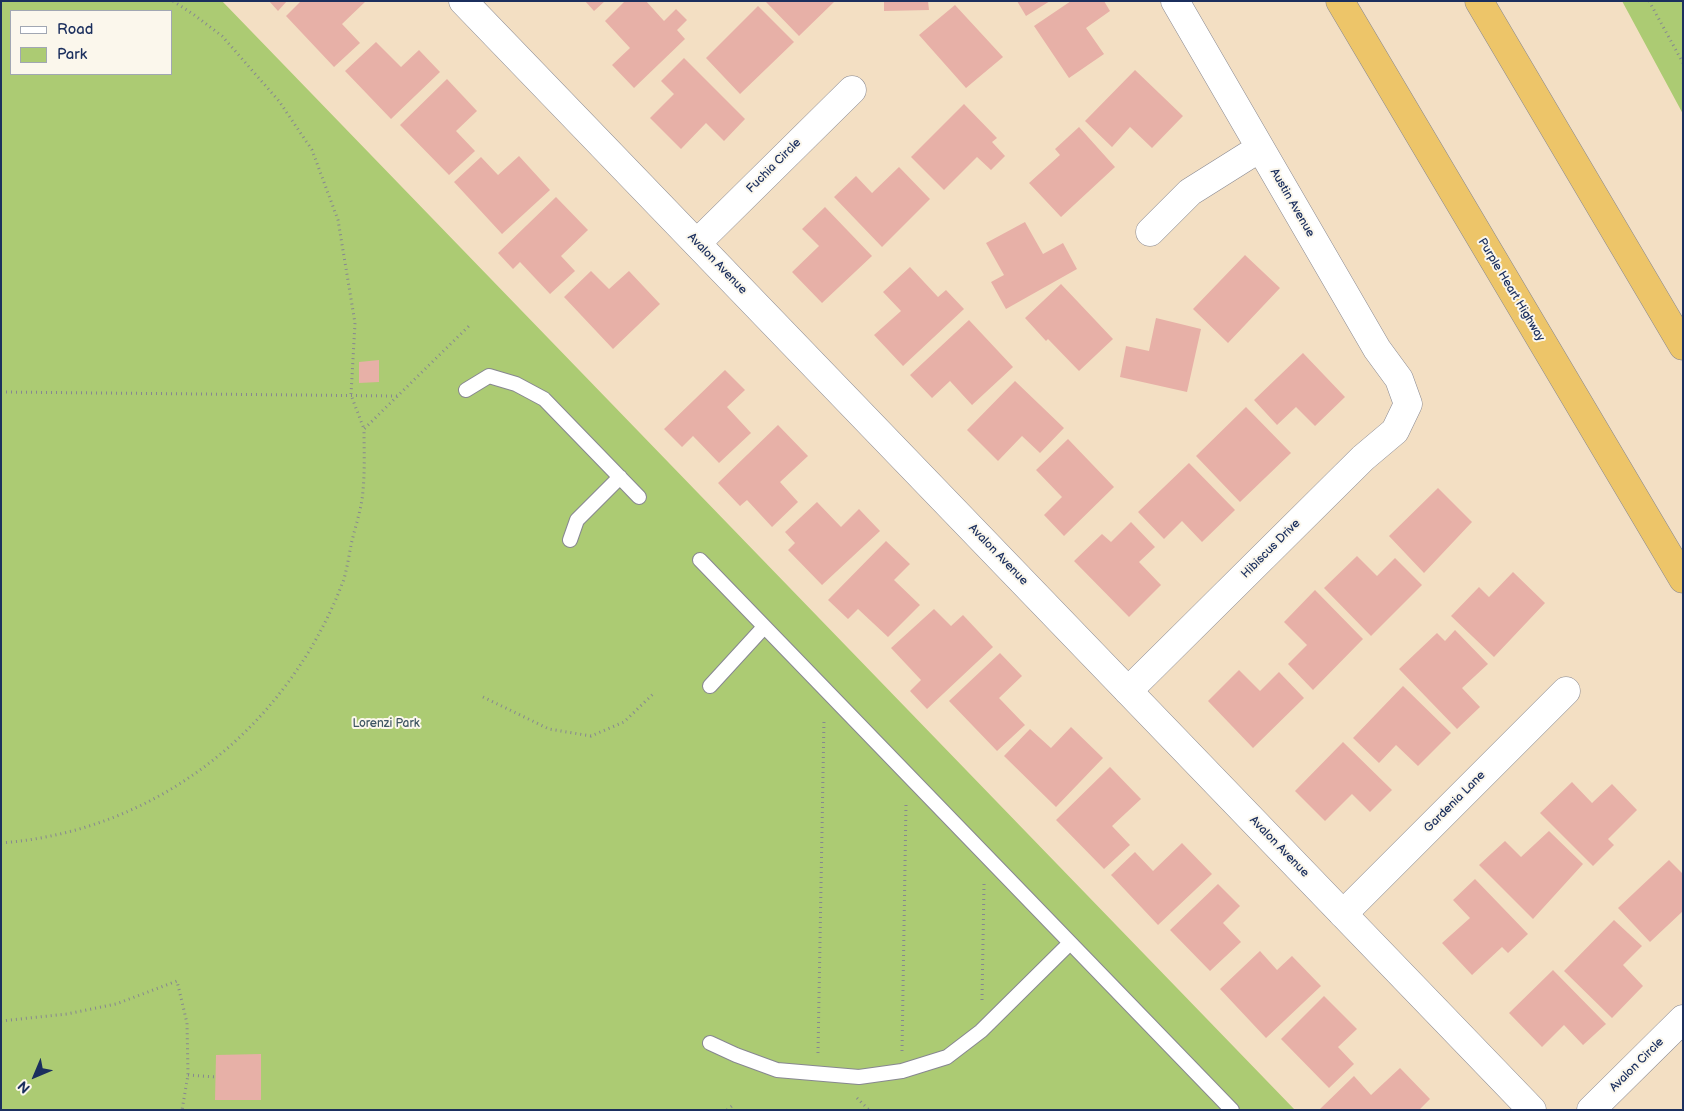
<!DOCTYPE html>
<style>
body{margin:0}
#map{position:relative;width:1684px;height:1111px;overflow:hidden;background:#f3dfc3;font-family:"Balsamiq Sans",sans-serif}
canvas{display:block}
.frame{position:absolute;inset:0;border:2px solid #1b2f5e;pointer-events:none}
.legend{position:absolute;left:10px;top:10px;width:162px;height:65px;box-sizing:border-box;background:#fbf7ec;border:1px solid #a1a7b3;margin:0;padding:6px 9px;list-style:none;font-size:15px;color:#1b2f5e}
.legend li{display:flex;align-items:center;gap:10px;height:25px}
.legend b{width:25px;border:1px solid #a1a7b3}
.north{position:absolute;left:10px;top:1051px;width:50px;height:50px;-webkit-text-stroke:4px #fbf7ec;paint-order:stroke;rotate:225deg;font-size:14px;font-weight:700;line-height:20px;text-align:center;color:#1b2f5e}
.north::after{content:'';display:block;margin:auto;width:18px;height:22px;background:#1b2f5e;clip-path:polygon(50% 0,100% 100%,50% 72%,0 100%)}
</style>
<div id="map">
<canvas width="1684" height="1111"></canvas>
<div class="frame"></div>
<ul class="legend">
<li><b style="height:6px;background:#fff"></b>Road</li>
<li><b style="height:14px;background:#accb73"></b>Park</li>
</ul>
<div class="north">N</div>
</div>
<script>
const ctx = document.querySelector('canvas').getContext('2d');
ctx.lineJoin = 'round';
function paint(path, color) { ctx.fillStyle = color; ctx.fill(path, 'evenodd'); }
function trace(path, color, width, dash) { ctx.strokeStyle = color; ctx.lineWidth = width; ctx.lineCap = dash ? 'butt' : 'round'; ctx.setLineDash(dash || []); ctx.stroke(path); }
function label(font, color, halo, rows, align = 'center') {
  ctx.font = font + ' "Balsamiq Sans",sans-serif'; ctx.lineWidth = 4; ctx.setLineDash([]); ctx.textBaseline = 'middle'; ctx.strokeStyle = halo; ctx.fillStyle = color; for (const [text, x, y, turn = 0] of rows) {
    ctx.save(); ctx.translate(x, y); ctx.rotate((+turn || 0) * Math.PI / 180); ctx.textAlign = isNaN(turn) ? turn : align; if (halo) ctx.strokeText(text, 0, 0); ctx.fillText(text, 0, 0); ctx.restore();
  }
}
paint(new Path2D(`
 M1 1H222L1295 1110H1ZM11 11H171V74H11Z
 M1622 1H1683V114Z`), '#accb73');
paint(new Path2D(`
 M269 1H287L278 11Z
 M301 1H366L342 24 360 43 334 67 286 16Z
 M585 1H605L594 11Z
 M625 1H646L664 21 676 9 687 20 677 30 685 39 634 88 612 65 630 48 605 21Z
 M767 1H835L799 36 766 2Z
 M884 1H928L929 10 884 11Z
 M1017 1H1050L1026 16Z
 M1071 1H1104L1110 11 1086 28 1104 54 1069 78 1034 26Z
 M955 5 1003 57 966 88 919 35Z
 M758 6 794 42 740 94 706 58Z
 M376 42 401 67 419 50 440 72 391 119 345 71Z
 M684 58 745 119 724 141 706 123 681 149 650 118 674 94 661 81Z
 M1135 70 1183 116 1152 148 1130 127 1112 147 1085 121Z
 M447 79 477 111 456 131 475 151 449 175 400 125Z
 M964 104 997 138 992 142 1005 156 991 170 977 157 944 190 911 157Z
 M1079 127 1115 167 1061 217 1029 183 1060 155 1055 149Z
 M519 156 550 190 502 234 454 182 481 157 498 175Z
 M899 167 930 199 882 247 834 197 856 176 872 193Z
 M556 197 588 230 561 256 575 271 550 294 520 262 513 269 498 253Z
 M825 207 872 256 822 303 792 272 819 246 802 229Z
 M1025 222 1043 254 1063 243 1077 269 1006 309 991 282 1004 275 986 243Z
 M1245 255 1280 288 1228 343 1193 309Z
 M910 267 938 297 946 290 964 309 903 366 874 335 901 311 883 292Z
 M591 271 609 289 629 271 660 304 613 349 564 297Z
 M1061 284 1113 339 1079 371 1048 339 1046 341 1025 318Z
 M1156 318 1201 329 1187 392 1120 377 1126 346 1149 351Z
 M969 320 1013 367 972 405 950 381 932 398 910 375Z
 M1303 353 1345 397 1315 426 1296 407 1277 425 1254 400Z
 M379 360V382L359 383V362Z
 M725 370 745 390 727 407 751 433 719 463 693 436 682 447 664 429Z
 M1015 381 1064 428 1040 453 1022 436 998 461 967 430Z
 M1246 407 1291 453 1240 502 1196 456Z
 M778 425 808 456 780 482 798 502 772 527 747 500 740 506 718 483Z
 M1068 439 1114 487 1064 536 1044 515 1062 497 1036 470Z
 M1189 463 1235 510 1202 542 1182 521 1164 539 1138 512Z
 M1438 488 1472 522 1424 573 1389 536Z
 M817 502 841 527 859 509 880 531 822 585 788 550 795 543 785 532Z
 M1131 522 1155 547 1139 562 1161 585 1129 617 1074 561 1102 534 1111 542Z
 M886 541 910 564 894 580 920 605 888 637 858 609 848 619 828 600Z
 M1357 556 1377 576 1395 558 1422 585 1371 636 1324 588Z
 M1513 572 1545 603 1494 657 1451 616 1479 587 1489 597Z
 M1315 590 1363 639 1313 690 1288 664 1307 645 1284 622Z
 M934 609 951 626 963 615 993 647 927 709 910 691 921 680 891 648Z
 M1455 630 1488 664 1462 688 1480 707 1457 729 1399 669 1437 633 1445 641Z
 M1000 653 1022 676 999 698 1025 725 997 751 949 701Z
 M1239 670 1260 691 1279 672 1304 698 1253 748 1208 701Z
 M1403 686 1451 733 1418 766 1396 745 1379 763 1353 738Z
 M1071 727 1103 758 1056 807 1004 756 1030 729 1051 748Z
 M1343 742 1392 790 1370 812 1352 794 1325 821 1295 791Z
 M1110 767 1141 799 1112 826 1130 845 1104 869 1056 820Z
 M1572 782 1592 803 1612 784 1637 810 1608 839 1614 845 1593 866 1540 813Z
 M1549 831 1583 864 1533 919 1479 865 1505 841 1521 857Z
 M1182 843 1212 874 1158 925 1111 875 1135 852 1153 871Z
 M1669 860 1683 874V911L1650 942 1618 908Z
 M1475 879 1528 934 1508 953 1502 947 1472 975 1442 943 1470 918 1453 900Z
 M1218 884 1240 906 1223 923 1241 942 1210 971 1170 930Z
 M1614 920 1642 946 1623 965 1643 986 1612 1018 1564 971Z
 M1260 951 1277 970 1292 956 1321 986 1266 1038 1220 989Z
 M1553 970 1606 1024 1583 1045 1564 1025 1542 1047 1509 1013Z
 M1324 996 1357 1029 1338 1047 1354 1064 1329 1088 1281 1039Z
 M261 1054V1100H215L216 1055Z
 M1400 1068 1430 1099 1419 1110H1319L1354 1076 1371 1095Z`), '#e7b0a7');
const service = new Path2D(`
 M466 390 489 376 516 384 544 399 639 497
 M570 540 577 520 620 477
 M700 560 1232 1110
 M710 686 764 627
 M710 1043 736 1055 777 1070 859 1077 902 1071 947 1057 981 1031 1070 943`);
const minor = new Path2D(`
 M1150 232 1190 192 1260 148
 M697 243 852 90
 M1128 691 1363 458 1395 431 1408 404 1399 379 1377 349 1175 1
 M1343 914 1566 691
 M1591 1110 1683 1019`);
const tertiary = new Path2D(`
 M463 1 1532 1110`);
const motorway = new Path2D(`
 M1340 1 1683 579
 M1479 1 1683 346`);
trace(service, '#878790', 16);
trace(minor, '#878790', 29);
trace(tertiary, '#878790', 29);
trace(motorway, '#878790', 29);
trace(new Path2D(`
 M173 1 193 14 222 36 279 101 312 150 338 220 355 323 351 395 364 429
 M1649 1 1683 63
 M1 392 398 396
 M483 697 549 729 591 736 624 722 653 694
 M1 843C159 831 289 726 344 579 347 568 349 556 351 545 355 527 362 508 363 490 365 470 364 449 364 429L471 324
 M982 1000 984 884
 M1 1021 67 1014 116 1004 177 981 187 1023 188 1075 182 1110
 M902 1051 906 804
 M818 1053 824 719
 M188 1075 216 1077
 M857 1098 869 1110
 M727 1110 732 1106`), '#878790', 3, [1, 4]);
trace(service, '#fff', 14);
trace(minor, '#fff', 28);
trace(tertiary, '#fff', 28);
trace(motorway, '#edc569', 28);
label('12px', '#1b2f5e', '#fbf7ec', [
 ["Fuchia Circle",774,166,-45],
 ["Austin Avenue",1292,203,60],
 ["Avalon Avenue",717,264,46],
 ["Purple Heart Highway",1511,290,59],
 ["Hibiscus Drive",1271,549,-45],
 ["Avalon Avenue",998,555,46],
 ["Gardenia Lane",1455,802,-45],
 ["Avalon Avenue",1279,847,46],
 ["Avalon Circle",1637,1065,-45]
]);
label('12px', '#3f5663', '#fbf7ec', [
 ["Lorenzi Park",386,724]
]);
</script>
